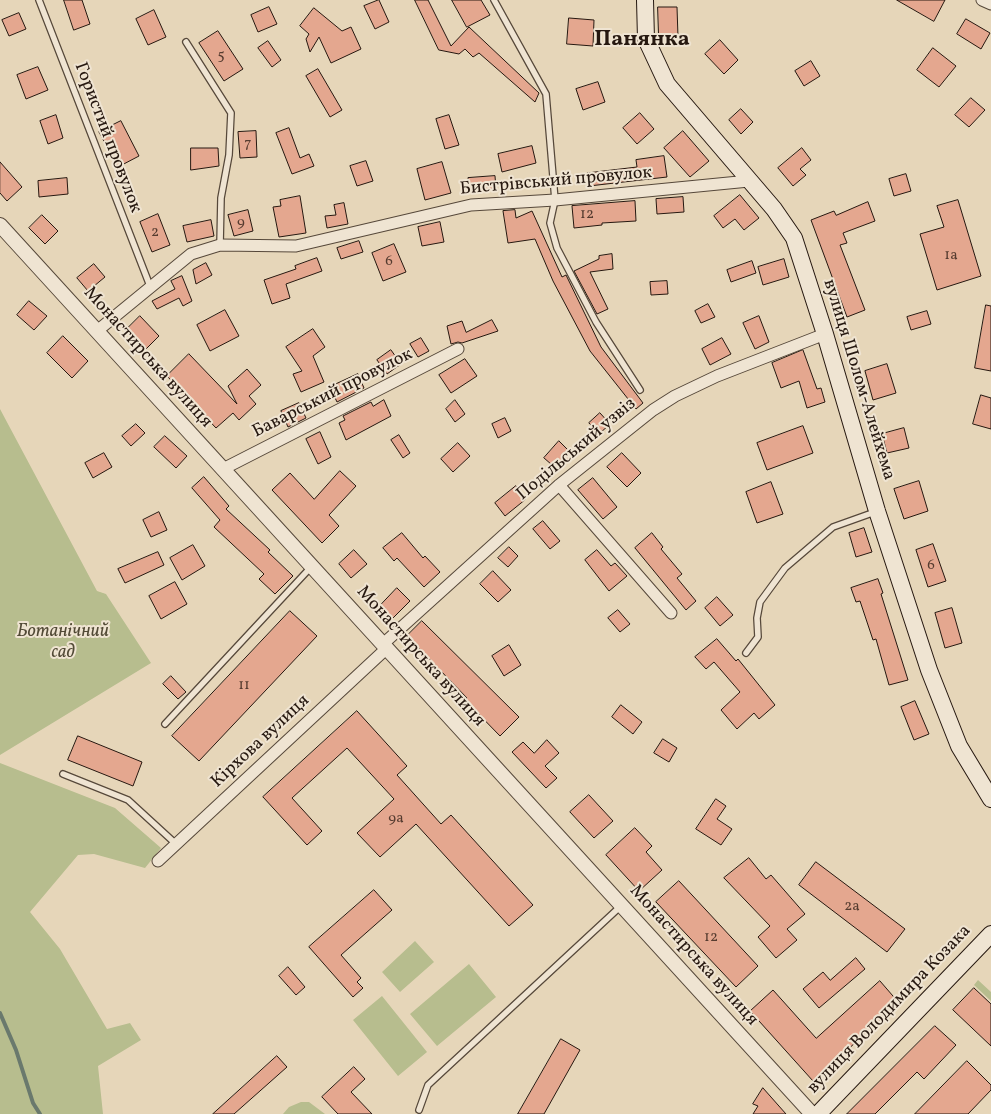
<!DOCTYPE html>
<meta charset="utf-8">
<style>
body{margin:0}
canvas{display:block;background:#e6d6b9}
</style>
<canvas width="991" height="1114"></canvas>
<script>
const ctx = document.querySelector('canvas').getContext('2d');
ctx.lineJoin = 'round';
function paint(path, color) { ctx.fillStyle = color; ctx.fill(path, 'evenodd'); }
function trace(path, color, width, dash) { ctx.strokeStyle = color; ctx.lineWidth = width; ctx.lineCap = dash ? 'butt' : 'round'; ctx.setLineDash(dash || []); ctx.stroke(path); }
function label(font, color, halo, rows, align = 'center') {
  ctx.font = font + ' Vollkorn,serif'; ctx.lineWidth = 4; ctx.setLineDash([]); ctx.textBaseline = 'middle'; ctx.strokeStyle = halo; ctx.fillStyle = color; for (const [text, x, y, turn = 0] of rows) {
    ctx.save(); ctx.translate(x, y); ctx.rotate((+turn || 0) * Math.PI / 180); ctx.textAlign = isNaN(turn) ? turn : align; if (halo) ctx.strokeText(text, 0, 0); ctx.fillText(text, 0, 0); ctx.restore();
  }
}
paint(new Path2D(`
 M0 409 97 591 106 594 151 663 0 755Z
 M0 763 115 808 161 848 145 868 94 854 78 855 30 912 60 949 107 1029 130 1023 141 1040 98 1066 103 1114H0Z
 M415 941 434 962 400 992 382 972Z
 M469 964 496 997 437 1046 410 1014Z
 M978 980 991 992V1001L974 985Z
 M382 996 427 1052 398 1076 353 1020Z
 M301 1102H309L325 1114H283L289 1107Z`), '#b7bd8e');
trace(new Path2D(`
 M0 1013 16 1050 33 1103 40 1114`), '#6a796d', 4);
const building = new Path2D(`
 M64 0H82L90 24 74 30Z
 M379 0 389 22 375 29 364 6Z
 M415 0H428L451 46 469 27 539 93 535 102 479 53 473 57 465 49 459 54 439 50Z
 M452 0H481L490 15 467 27Z
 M897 0H945L934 21Z
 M269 7 277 24 258 32 251 15Z
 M658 7H677L678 37H659Z
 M314 8 342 31 351 27 361 49 331 63 319 37 310 52 306 39 309 34 300 26Z
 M154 10 166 37 148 45 136 19Z
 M19 13 26 29 9 36 2 20Z
 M569 18 594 20 593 46 567 44Z
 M966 19 990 33 981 49 957 34Z
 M218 31 243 69 224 81 199 43Z
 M720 40 738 60 724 74 705 54Z
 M268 41 281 60 272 67 258 48Z
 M933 48 956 66 939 87 917 70Z
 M811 61 820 76 804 86 795 71Z
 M38 67 48 90 26 99 17 75Z
 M318 69 342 110 330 117 306 76Z
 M598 82 605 102 583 110 576 89Z
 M971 98 985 110 969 127 955 115Z
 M741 109 753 122 741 134 729 120Z
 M640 113 654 129 637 144 623 128Z
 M56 115 63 138 48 144 40 121Z
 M449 115 459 145 445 149 436 119Z
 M121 121 139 156 118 167 99 132Z
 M289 128 300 158 309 154 314 166 292 174 276 133Z
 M256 131 257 157 240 158 238 132Z
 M683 131 709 161 690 177 664 148Z
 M532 146 536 163 502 172 498 154Z
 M191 148H218L219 166 191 170Z
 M802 148 811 160 800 169 806 175 793 186 778 168Z
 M664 156 667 177 589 186 587 173 637 167 636 160Z
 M366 161 373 181 357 186 350 166Z
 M0 162 22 187 7 201 0 193Z
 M442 162 451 193 425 200 417 169Z
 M906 174 911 191 894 196 889 179Z
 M495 176 496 189 469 191 468 178Z
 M67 178 68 194 39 197 38 181Z
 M740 195 759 218 744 230 735 219 723 228 714 216Z
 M300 196 306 233 279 237 273 207 281 206 280 200Z
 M683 197 684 212 657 214 656 199Z
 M958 200 981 276 937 290 920 234 944 227 937 206Z
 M635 201 636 221 602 223V225L574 228 572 206Z
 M868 202 875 221 843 233 847 243 840 245 865 310 847 317 811 220 834 211 836 215Z
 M344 203 348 224 327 228 325 216 336 215 334 205Z
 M248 210 253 231 234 236 228 215Z
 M515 210 516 218 532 211 562 277 566 275 601 347 643 403 636 409 590 351 553 281 535 239 508 243 503 211Z
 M158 214 170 245 152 252 140 222Z
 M42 215 58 231 45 244 29 228Z
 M211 220 214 236 187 242 183 226Z
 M440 222 444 242 422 246 418 227Z
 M359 241 363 252 341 259 337 248Z
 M394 244 406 272 383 281 372 253Z
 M612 254 613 269 590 272 608 309 597 314 574 271 599 259V256Z
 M317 258 322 271 286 284 290 298 272 304 264 280 296 269 295 266Z
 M784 259 789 277 763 285 758 267Z
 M752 261 756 273 731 282 727 270Z
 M206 263 212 275 196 284 193 270Z
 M94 264 105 277 88 291 77 278Z
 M182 276 192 301 183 306 179 298 157 309 152 301 175 289 171 281Z
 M667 281 668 294 651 295 650 282Z
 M29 301 47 316 34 330 17 315Z
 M708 304 715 317 701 323 695 311Z
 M986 305 991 306V371L975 368Z
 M225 310 239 336 210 351 197 325Z
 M927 311 931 324 911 330 907 317Z
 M140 316 159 336 145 350 126 330Z
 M759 316 769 342 755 349 743 323Z
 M492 320 498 331 462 343 458 342 451 344 447 326 462 321 466 332Z
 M313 329 325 347 313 356 324 382 301 392 293 374 302 371 286 347Z
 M63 336 88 361 72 378 47 353Z
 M421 338 429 351 418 357 410 344Z
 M722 338 731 354 710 365 702 349Z
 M391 350 401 364 387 374 377 360Z
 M803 350 817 389 821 388 825 402 807 408 799 381 781 388 772 363Z
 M189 354 237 404 228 386 247 369 261 385 249 396 256 404 239 420 233 413 216 428 167 376Z
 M465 359 477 376 451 393 439 375Z
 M887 364 896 393 873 400 865 371Z
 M358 374 364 388 337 402 330 387Z
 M981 395 991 398V429L973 424Z
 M384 400 391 416 346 440 339 423 345 420 343 416 371 402 373 406Z
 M455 400 465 414 455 422 446 409Z
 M299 403 306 418 288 427 281 411Z
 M600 413 610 424 599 434 589 423Z
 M505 418 511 431 498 438 492 424Z
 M136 424 145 433 131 446 122 436Z
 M803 426 813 453 767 470 757 443Z
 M904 428 909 448 887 453 882 434Z
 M320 432 331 457 318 464 306 439Z
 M399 435 410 453 403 458 391 440Z
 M165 436 187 456 176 468 154 447Z
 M559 441 573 455 559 471 544 458Z
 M458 443 470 456 453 472 441 459Z
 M104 453 112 467 93 478 85 463Z
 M622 453 641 473 627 487 607 467Z
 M340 471 356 486 329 515 339 526 322 543 272 490 290 473 314 499Z
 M204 477 229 506 226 509 270 550 268 552 293 576 275 594 259 579 264 574 214 527 220 520 192 488Z
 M593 478 617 507 603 519 578 490Z
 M919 481 928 511 904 519 894 489Z
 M771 482 783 514 757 523 746 492Z
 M516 486 526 499 505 516 495 503Z
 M159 512 167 530 151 537 143 520Z
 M543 521 560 541 550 549 533 529Z
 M864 528 872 552 856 557 849 533Z
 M402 533 423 558 425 556 440 572 424 587 397 558 394 561 383 548Z
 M652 533 663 547 661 549 682 574 677 578 696 601 686 610 635 548Z
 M933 544 946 581 928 587 916 550Z
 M193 545 205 566 182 580 170 558Z
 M509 547 518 556 508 567 498 558Z
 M354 550 367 564 351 578 339 564Z
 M597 550 611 566 615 563 627 576 609 591 585 560Z
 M158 552 164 565 125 583 118 569Z
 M493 571 511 590 498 602 480 584Z
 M878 579 883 593 881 594 908 680 889 685 876 639 873 640 860 601 856 602 851 588Z
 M175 582 187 604 161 619 149 596Z
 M397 588 410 601 391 620 379 607Z
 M717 597 733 615 720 626 705 608Z
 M952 608 962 643 945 648 935 613Z
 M618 610 630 624 620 632 608 618Z
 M290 611 317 636 199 761 172 736Z
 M422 621 519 717 500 736 465 700 467 698 407 636Z
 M717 639 736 661 738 659 775 705 759 719 754 713 737 729 721 710 740 692 714 662 706 669 695 657Z
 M509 645 521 665 504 676 492 656Z
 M171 676 186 692 178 699 163 684Z
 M915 701 929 734 914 740 901 707Z
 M621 705 642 722 633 734 612 717Z
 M357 711 407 766 397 775 441 824 451 815 533 905 509 926 416 824 380 857 357 833 394 799 347 748 292 798 322 831 307 845 263 797Z
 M78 736 142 762 133 786 68 760Z
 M663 739 677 748 669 762 654 753Z
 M547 740 559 753 545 766 557 778 546 788 512 752 523 742 534 753Z
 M589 795 613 821 594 838 570 812Z
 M716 799 726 806 717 819 732 829 721 845 696 829Z
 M635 828 652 846 646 852 662 870 639 891 606 855Z
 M749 858 766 879 771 875 805 914 787 929 797 940 776 958 758 937 770 926 724 878Z
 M816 862 905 929 887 952 799 885Z
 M679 881 758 966 736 987 656 902Z
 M374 890 392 910 341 955 361 978 357 982 363 988 353 997 309 947Z
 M856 958 865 969 819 1008 803 989 823 972 830 980Z
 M288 967 305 987 296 995 279 976Z
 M880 981 899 1003 813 1081 750 1011 773 990 816 1038Z
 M974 988 991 1004V1046L953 1010Z
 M935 1026 956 1045 924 1079 917 1072 875 1114H847Z
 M561 1039 580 1050 544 1114H518Z
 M277 1056 287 1067 234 1114H213Z
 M967 1061 991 1085V1090L968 1114H915Z
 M354 1067 365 1079 351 1092 372 1114H338L322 1097Z
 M763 1088 786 1114H753L758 1106 753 1104Z`);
paint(building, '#e4a78f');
trace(building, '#261810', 1);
const service = new Path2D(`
 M39 0 150 286
 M494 0 546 94 555 200 550 223 557 248 596 322 640 390
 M186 42 231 113 229 155 221 198 220 245
 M746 653 758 637 757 618 760 602 785 568 833 527 875 512
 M165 724 312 566
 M63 774 128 800 176 844
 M419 1110 428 1085 622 905`);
const minor = new Path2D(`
 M982 0 991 4
 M97 331 191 254 220 245 296 246 471 205 555 200 749 181
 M223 469 458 349
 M559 485 671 613
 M383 644 559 485 653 410 675 396 717 376 825 334
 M158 861 387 648`);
const tertiary = new Path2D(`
 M0 225 812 1114`);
const secondary = new Path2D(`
 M645 0 646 39 667 84 774 209 794 238 825 334 877 511 929 670 959 746 991 799
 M818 1114 991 934`);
trace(service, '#56483a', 8);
trace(minor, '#56483a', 13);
trace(tertiary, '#56483a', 16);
trace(secondary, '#261810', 18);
trace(service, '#efe4d2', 5.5);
trace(minor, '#efe4d2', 11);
trace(tertiary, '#efe4d2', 14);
trace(secondary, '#efe4d2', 16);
label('15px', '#563c30', null, [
 ["5",221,56],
 ["7",248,144],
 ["12",587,215],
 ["9",241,223],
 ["2",155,233],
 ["1а",951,256],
 ["6",389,262],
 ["6",931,566],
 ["11",244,686],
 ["9а",396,819],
 ["2а",852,907],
 ["12",711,938]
]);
label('18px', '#261810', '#efe4d2', [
 ["Гористий провулок",107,138,69],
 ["Бистрівський провулок",556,182,-5],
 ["Монастирська вулиця",147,358,48],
 ["вулиця Шолом-Алейхема",858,380,73],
 ["Баварський провулок",333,394,-27],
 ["Подільський узвіз",577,450,-40],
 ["Монастирська вулиця",420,657,48],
 ["Кірхова вулиця",261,742,-43],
 ["Монастирська вулиця",693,956,48],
 ["вулиця Володимира Козака",890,1010,-46]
]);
label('italic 18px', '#524a36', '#efe4d2', [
 ["Ботанічний",63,633],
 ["сад",63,654]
]);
label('bold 22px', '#261810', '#efe4d2', [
 ["Панянка",642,41]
]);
</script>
